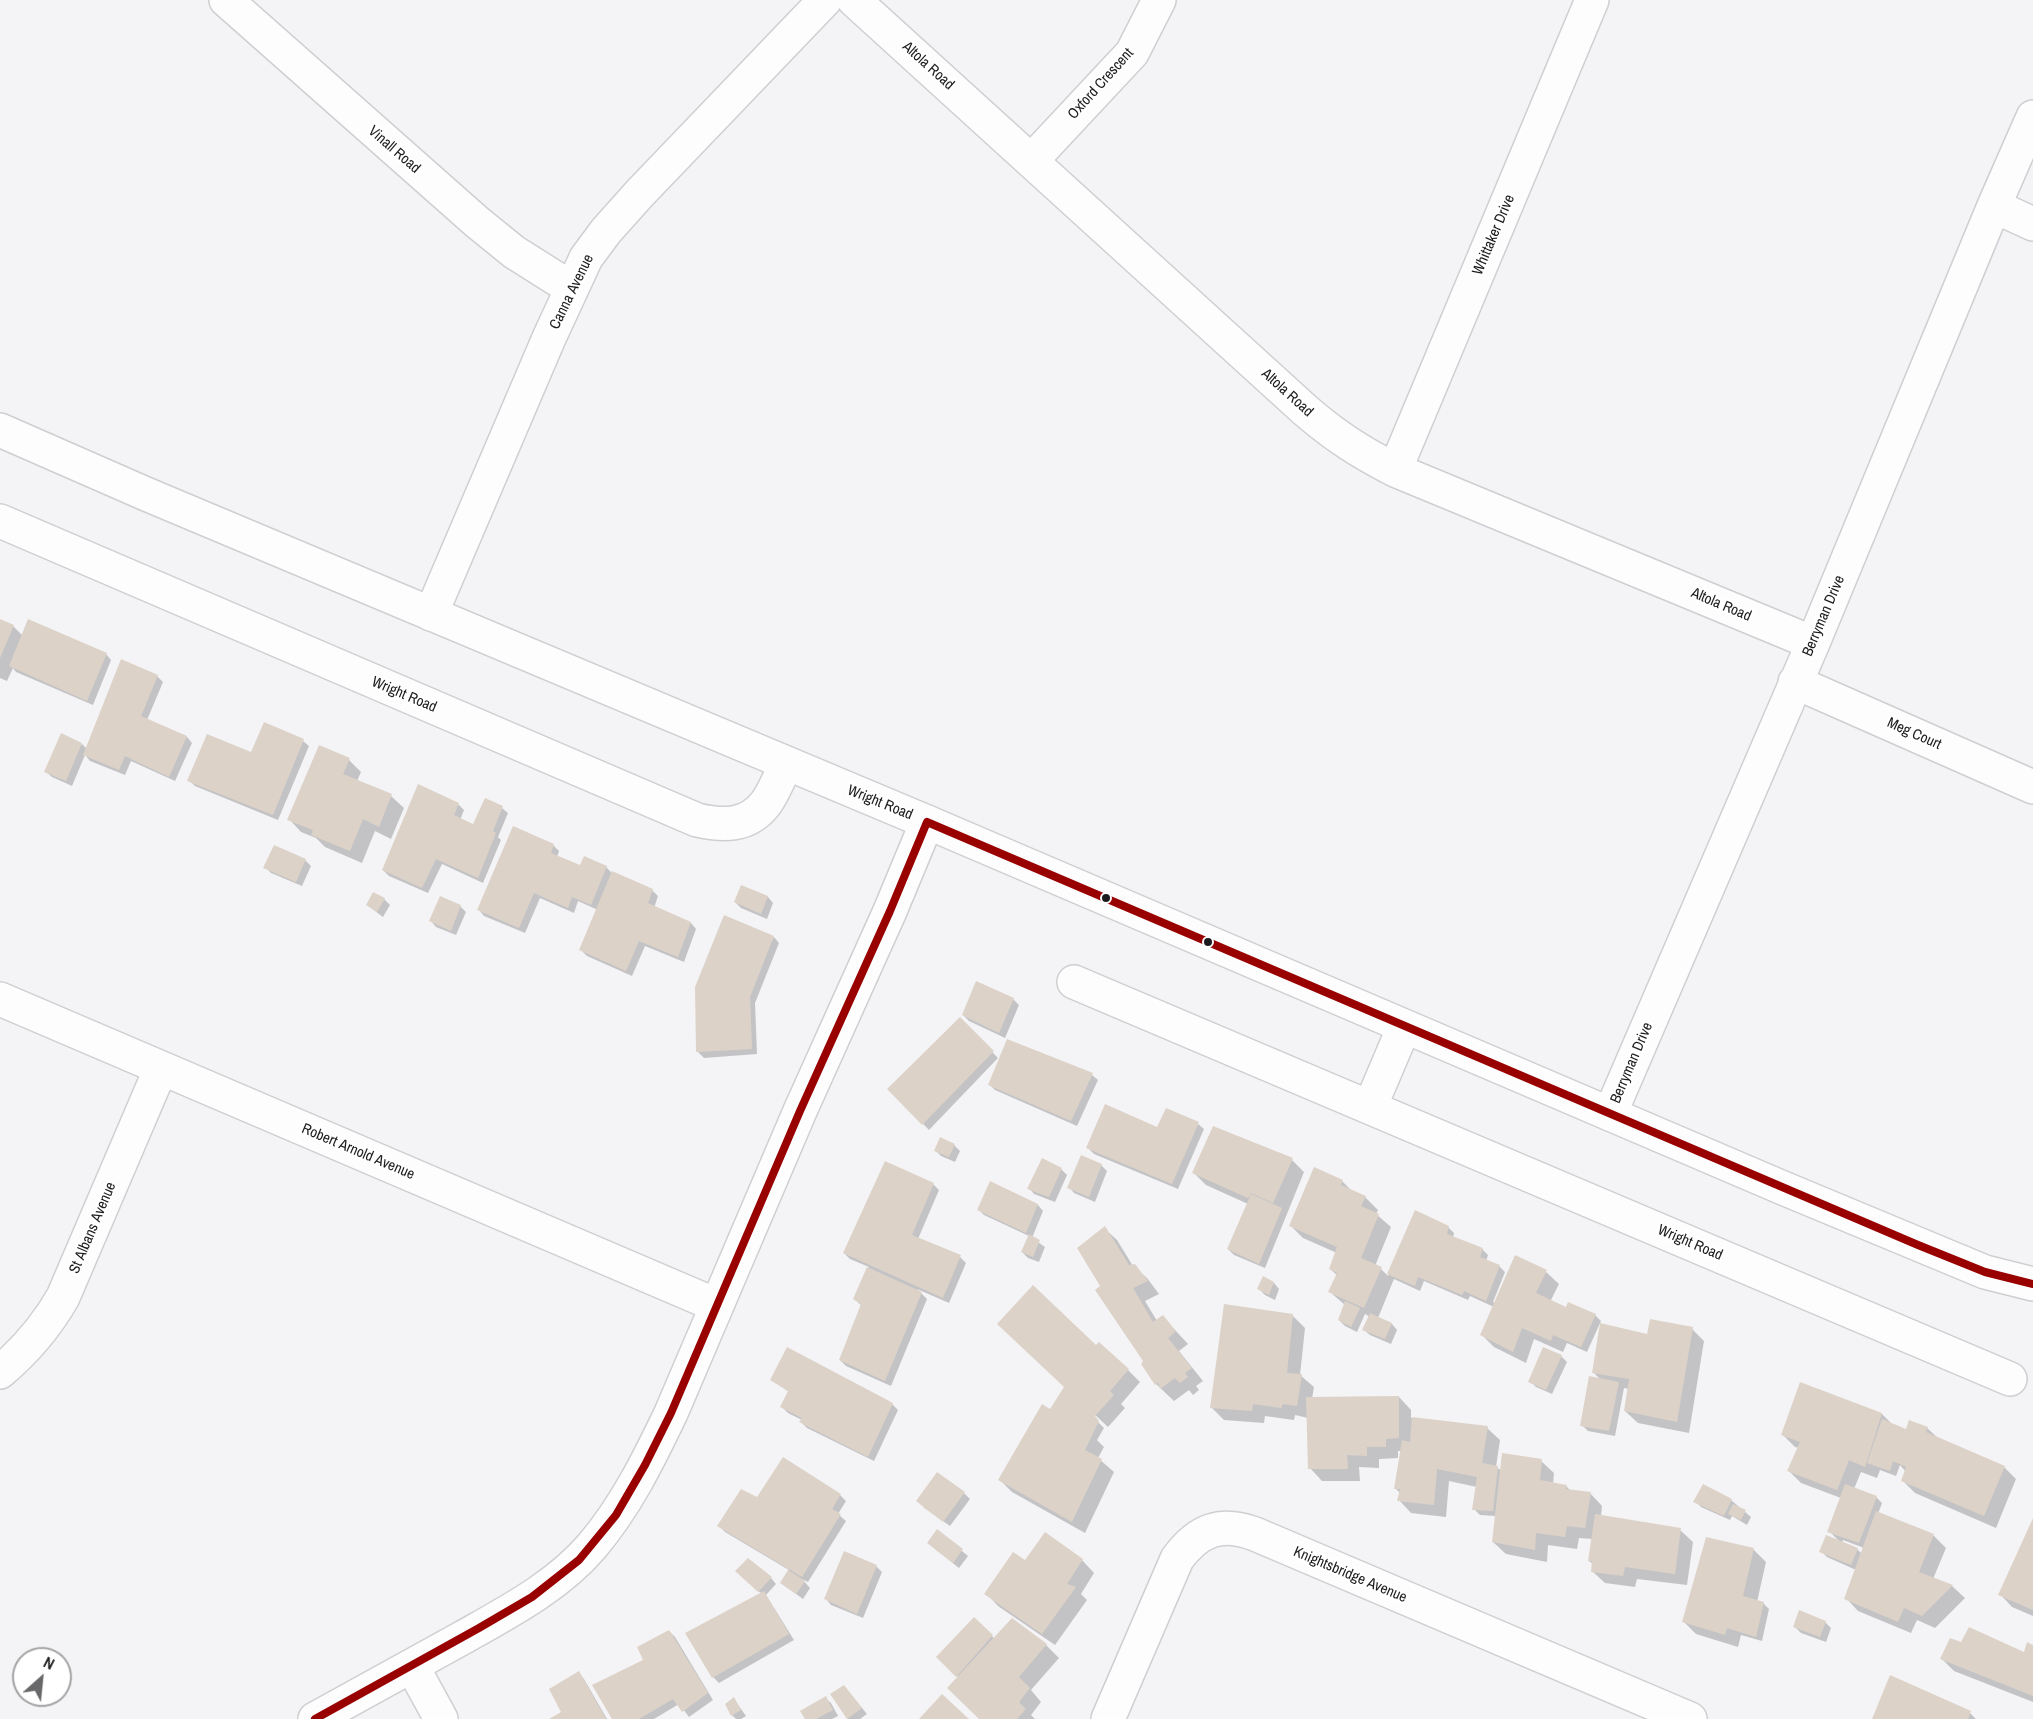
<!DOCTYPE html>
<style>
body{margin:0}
#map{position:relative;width:2033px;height:1719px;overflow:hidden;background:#f4f4f7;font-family:"Archivo Narrow",sans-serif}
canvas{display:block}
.north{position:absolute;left:12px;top:1647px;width:60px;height:60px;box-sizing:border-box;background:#fff;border:2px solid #a4a4a5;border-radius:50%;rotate:27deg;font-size:16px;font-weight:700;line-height:24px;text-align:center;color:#1c1c1e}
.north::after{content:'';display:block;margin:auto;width:21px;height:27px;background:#68686a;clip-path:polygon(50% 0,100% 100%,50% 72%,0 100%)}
</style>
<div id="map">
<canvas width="2033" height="1719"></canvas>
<div class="north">N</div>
</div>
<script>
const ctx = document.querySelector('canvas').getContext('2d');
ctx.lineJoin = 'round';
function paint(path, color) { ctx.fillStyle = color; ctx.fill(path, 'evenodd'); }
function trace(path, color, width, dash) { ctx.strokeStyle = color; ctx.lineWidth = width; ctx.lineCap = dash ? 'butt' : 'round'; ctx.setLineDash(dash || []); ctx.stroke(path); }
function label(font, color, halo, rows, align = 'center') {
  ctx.font = font + ' "Archivo Narrow",sans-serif'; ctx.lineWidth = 5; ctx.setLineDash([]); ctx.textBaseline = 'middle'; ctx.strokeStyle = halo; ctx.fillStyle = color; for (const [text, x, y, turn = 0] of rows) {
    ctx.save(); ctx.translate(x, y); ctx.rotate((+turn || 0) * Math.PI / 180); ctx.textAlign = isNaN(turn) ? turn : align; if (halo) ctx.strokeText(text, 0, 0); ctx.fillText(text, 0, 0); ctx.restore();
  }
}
paint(new Path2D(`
 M0 621 13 626 23 636 106 654 111 660 93 705 16 672 13 668 7 681 0 678Z
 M157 676 163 682 147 720 187 737 192 743 175 781 131 761 125 775 90 761 85 755 72 786 52 777 46 772 82 744 87 749Z
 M303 741 309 746 278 820 195 786 189 780 252 754Z
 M349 760 361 772 357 781 391 796 404 808 391 839 375 831 362 863 325 847 316 838 301 832 289 819Z
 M419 786 459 805 464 810 460 820 473 826 502 808 508 813 498 837 501 840 483 883 442 864 428 893 389 876 383 870Z
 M553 845 559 851 557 857 581 867H606L613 874 652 890 658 896 654 908 691 923 696 929 684 962 645 946 632 976 587 956 581 950 598 910 578 901 574 913 540 898 525 933 484 916 479 910Z
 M305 860 311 866 302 886 271 873 265 867Z
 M742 887 768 897 773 903 767 919 741 908 735 902Z
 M384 899 390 905 383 917 367 905Z
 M460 906 466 912 456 935 436 927 431 921Z
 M774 937 779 943 755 1003 757 1054 704 1058 698 1052Z
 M1013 999 1019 1005 1005 1038 969 1021 963 1015Z
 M960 1019 998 1058 929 1130 889 1089Z
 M1092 1075 1098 1080 1077 1126 995 1090 990 1085Z
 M1198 1124 1204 1129 1178 1189 1094 1154 1088 1148Z
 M954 1145 960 1151 955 1162 941 1156 936 1151Z
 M1292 1160 1304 1172 1265 1268 1234 1255 1228 1249 1248 1204 1206 1185 1194 1173Z
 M1101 1165 1107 1171 1095 1202 1074 1193 1069 1187Z
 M1061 1169 1067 1175 1055 1202 1034 1194 1029 1188Z
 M1315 1169 1342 1181 1353 1192 1365 1197 1378 1210 1376 1214 1391 1227 1375 1266 1381 1269 1388 1276 1415 1212 1448 1227 1454 1233 1453 1238 1482 1249 1488 1255 1486 1261 1499 1266 1505 1272 1493 1302 1496 1303 1515 1257 1546 1272 1559 1284 1550 1302 1564 1308 1595 1315 1601 1321 1587 1352 1567 1343 1563 1352 1534 1339 1526 1363 1494 1347 1482 1335 1494 1307 1470 1296 1468 1300 1424 1281 1420 1291 1394 1279 1378 1318 1392 1324 1397 1330 1391 1344 1370 1335 1364 1330 1370 1317 1365 1314 1357 1332 1345 1326 1339 1320 1345 1305 1330 1292 1338 1276 1330 1269 1337 1253 1303 1238 1291 1226Z
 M933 1184 939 1190 918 1239 960 1257 966 1263 949 1303 917 1289 927 1299 891 1386 846 1366 840 1360 862 1306 854 1299 869 1267 850 1259 844 1253Z
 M1038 1205 1043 1211 1032 1238 1045 1247 1039 1262 1028 1258 1022 1252 1029 1236 984 1215 979 1210Z
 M1104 1228 1117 1240 1133 1266 1147 1278 1159 1294 1145 1301 1157 1321 1163 1317 1188 1344 1179 1351 1203 1381 1196 1386 1199 1390 1193 1395 1189 1390 1174 1401 1156 1384 1102 1286Z
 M1263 1278 1274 1283 1279 1289 1275 1300 1265 1295 1259 1289Z
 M1292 1315 1305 1328 1300 1375 1314 1387 1312 1399 1399 1397 1411 1410V1418L1487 1428 1500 1440 1496 1467 1502 1471 1541 1461 1554 1473 1553 1484 1566 1486 1571 1491 1590 1493 1602 1506 1601 1516 1680 1530 1693 1542 1687 1585 1637 1579 1635 1587 1605 1583 1592 1571 1593 1564 1589 1561 1593 1539 1579 1538 1577 1549 1548 1545 1547 1562 1506 1554 1493 1542 1496 1516 1480 1515 1474 1509 1477 1487 1449 1481 1446 1517 1411 1513 1399 1500 1400 1493 1396 1489 1402 1451H1398V1458L1379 1459V1468L1359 1467 1360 1481H1322L1310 1468 1308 1418 1295 1415 1294 1420 1265 1416 1264 1423 1224 1420 1211 1407Z
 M1692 1329 1704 1341 1689 1433 1638 1423 1625 1411 1629 1389 1624 1388 1615 1436 1588 1431 1582 1425 1601 1380 1594 1373 1649 1336Z
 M1096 1347 1128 1370 1140 1382 1121 1404 1125 1408 1108 1427 1092 1412 1090 1414 1104 1428 1097 1440 1104 1447 1098 1458 1114 1472 1085 1533 1012 1492 1000 1480Z
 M1561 1356 1567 1362 1552 1394 1536 1387 1530 1381Z
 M772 1380 892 1404 898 1410 874 1461 807 1428 801 1422 802 1420 788 1413 782 1407 789 1392Z
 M1801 1384 1882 1414 1892 1424 1907 1430 1927 1428 1938 1438 2004 1467 2016 1479 1996 1528 1915 1493 1903 1481 1906 1472 1900 1465 1896 1476 1880 1470 1877 1478 1861 1472 1854 1489 1877 1498 1882 1503 1878 1514 1934 1536 1946 1548 1933 1579 1952 1586 1965 1598 1935 1628 1917 1620 1911 1633 1858 1611 1846 1598 1856 1570 1827 1557 1821 1551 1839 1541 1829 1531 1841 1498 1801 1483 1789 1471 1799 1448 1795 1447 1782 1434ZM1843 1540 1864 1548 1862 1554 1857 1549 1842 1543Z
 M964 1493 970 1499 950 1526 923 1507Z
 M840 1495 846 1501 838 1514 846 1521 808 1582 802 1579 810 1588 803 1599 781 1583 789 1570 725 1532 719 1526 758 1499Z
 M1731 1500 1751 1517 1747 1525 1732 1516 1730 1520 1701 1507 1695 1501Z
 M2033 1522V1616L2012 1607 2000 1594Z
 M938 1531 968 1556 959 1568 935 1549Z
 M1707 1538 1754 1550 1766 1562 1757 1602 1763 1603 1769 1609 1762 1641 1741 1635 1738 1647 1696 1634 1684 1622Z
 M845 1553 877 1567 882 1572 863 1618 831 1605 826 1599Z
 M1082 1560 1094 1573 1081 1594 1087 1600 1055 1645 998 1606 986 1593 1026 1562Z
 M743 1577 771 1578 776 1584 766 1595 794 1640 719 1683 713 1677 762 1594Z
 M974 1619 995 1639 1012 1620 1046 1645 1059 1658 1031 1690 1041 1702 1031 1715 1035 1719H981L959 1678 938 1657Z
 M1825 1622 1831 1628 1826 1642 1801 1633 1795 1627Z
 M669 1631 675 1637 713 1700 689 1717 679 1704 654 1719H614L645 1661Z
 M1962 1644 2024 1654 2033 1646V1702L1954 1671 1942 1659Z
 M578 1673 584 1679 607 1719H552L563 1713Z
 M844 1686 867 1714 860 1719H848L832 1695Z
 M825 1698 831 1703 838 1716 832 1719H806Z
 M734 1699 746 1716 741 1719H736L732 1715Z
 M1970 1713 1976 1719H1873Z`), '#0003');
paint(new Path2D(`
 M0 619 14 625 0 658Z
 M28 619 107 653 87 701 9 666Z
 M121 659 158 675 141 716 187 736 169 777 125 756 119 770 83 755Z
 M264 722 304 739 273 815 187 781 207 734 251 752Z
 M61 733 82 743 66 781 44 772Z
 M319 745 350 758 343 774 392 794 379 827 363 819 350 851 311 835 313 830 287 820Z
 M418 784 459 803 454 815 473 824 485 798 503 806 493 831 496 833 478 878 436 859 422 888 382 870Z
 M513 826 554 844 551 853 580 865 584 856 607 866 591 905 572 897 568 908 534 893 519 928 477 910Z
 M274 845 306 859 296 882 263 868Z
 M612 871 653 889 648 903 691 922 678 957 639 941 626 971 579 950Z
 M741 885 768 896 761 914 734 902Z
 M373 892 385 898 377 912 366 905Z
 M440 896 461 905 451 931 429 921Z
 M724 915 774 936 750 997 752 1049 696 1052 695 987Z
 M976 981 1014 998 999 1033 962 1015Z
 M960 1017 994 1051 922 1125 887 1089Z
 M1007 1039 1093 1073 1071 1121 988 1085Z
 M1105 1104 1157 1127 1166 1108 1199 1122 1172 1184 1086 1148Z
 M1213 1126 1293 1158 1273 1203 1251 1193 1248 1198 1192 1173Z
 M940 1137 955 1144 949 1157 934 1151Z
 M1081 1155 1102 1164 1089 1197 1067 1188Z
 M1042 1158 1062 1168 1049 1197 1027 1189Z
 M885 1161 934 1183 912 1235 961 1255 943 1298 843 1253Z
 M1314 1167 1343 1180 1341 1185 1366 1196 1361 1206 1379 1214 1361 1258 1382 1267 1364 1308 1328 1292 1337 1273 1329 1269 1337 1247 1289 1226Z
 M990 1181 1038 1204 1026 1233 977 1210Z
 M1251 1194 1282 1208 1259 1264 1227 1249Z
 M1415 1210 1449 1226 1447 1234 1483 1248 1480 1257 1500 1265 1486 1301 1464 1291 1462 1295 1418 1277 1415 1286 1387 1274Z
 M1105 1226 1129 1265 1135 1264 1148 1281 1133 1288 1153 1322 1163 1315 1176 1331 1168 1338 1192 1368 1185 1373 1188 1377 1180 1383 1175 1378 1160 1389 1158 1382 1155 1385 1141 1364 1143 1361 1095 1290 1100 1286 1077 1248Z
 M1029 1234 1040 1240 1033 1257 1021 1252Z
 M1515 1255 1547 1270 1536 1293 1566 1307 1568 1302 1596 1314 1581 1347 1553 1335 1551 1341 1522 1328 1513 1352 1480 1335Z
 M867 1267 922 1292 885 1381 839 1360 861 1304 853 1299Z
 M1263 1276 1274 1282 1269 1295 1257 1289Z
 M1033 1285 1096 1345 1099 1342 1129 1369 1110 1391 1114 1395 1095 1416 1099 1421 1085 1450 1102 1459 1072 1522 998 1480 1042 1404 1050 1409 1064 1387 997 1324Z
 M1345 1301 1360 1308 1351 1327 1338 1320Z
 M1224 1304 1293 1314 1287 1373 1302 1374 1297 1406 1283 1404 1281 1408 1253 1404 1252 1411 1210 1408Z
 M1370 1313 1392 1323 1385 1339 1362 1330Z
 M1650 1319 1693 1327 1677 1422 1624 1411 1629 1379 1592 1373 1600 1323 1647 1334Z
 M787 1347 893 1403 868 1457 799 1422 802 1418 780 1407 788 1391 770 1380Z
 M1543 1347 1562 1355 1546 1390 1528 1382Z
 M1589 1376 1619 1382 1609 1431 1580 1426Z
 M1800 1382 1882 1413 1865 1467 1849 1460 1837 1490 1787 1471 1800 1442 1781 1435Z
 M1399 1396V1438L1386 1439V1447H1367V1456L1347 1455 1348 1469H1308L1306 1397Z
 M1412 1417 1488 1426 1482 1463 1498 1466 1493 1511 1472 1510 1477 1477 1437 1469 1434 1505 1397 1501 1400 1489H1394L1402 1440 1410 1442Z
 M1882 1419 1906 1429 1909 1420 1928 1427 1926 1432 2005 1466 1984 1516 1901 1481 1906 1467 1893 1461 1890 1471 1867 1463Z
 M1502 1453 1542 1459 1540 1480 1567 1485 1566 1489 1591 1492 1585 1528 1567 1526 1565 1537 1536 1533 1535 1550 1492 1542Z
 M783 1457 841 1494 832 1509 841 1514 802 1577 717 1526 741 1489 757 1497Z
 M937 1472 965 1492 943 1522 916 1501Z
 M1703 1484 1732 1499 1724 1516 1693 1502Z
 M1845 1484 1877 1496 1859 1543 1827 1532Z
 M1733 1504 1746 1510 1741 1520 1728 1514Z
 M1876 1511 1934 1534 1919 1572 1953 1585 1922 1616 1904 1608 1898 1622 1844 1599Z
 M1595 1514 1681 1528 1675 1574 1625 1567 1623 1576 1591 1572 1592 1561H1588Z
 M2033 1518V1610L1998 1595Z
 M937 1529 963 1549 953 1563 927 1543Z
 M1045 1532 1083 1559 1067 1584 1076 1587 1042 1634 984 1594 1013 1552 1025 1560Z
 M1826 1535 1858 1548 1851 1565 1819 1552Z
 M1706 1537 1754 1548 1743 1596 1764 1602 1756 1637 1727 1628 1725 1635 1682 1622Z
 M844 1551 877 1565 857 1614 824 1599Z
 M748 1558 772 1577 758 1592 735 1571Z
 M788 1570 805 1581 796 1594 780 1583Z
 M764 1591 789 1634 712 1678 685 1633Z
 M1799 1610 1826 1621 1820 1637 1793 1627Z
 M974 1617 993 1635 956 1677 936 1657Z
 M1012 1618 1047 1644 1019 1677 1030 1688 1019 1702 1026 1709 1017 1719H979L947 1688Z
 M1969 1627 2024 1652 2027 1642 2033 1645V1696L1940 1659 1950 1638 1961 1642Z
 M669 1630 708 1693 682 1712 673 1699 639 1719H612L592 1685 643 1660 637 1647Z
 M579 1671 606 1719H549L561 1712 549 1689Z
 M1890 1675 1971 1711 1968 1719H1872Z
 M844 1685 862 1708 847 1719 830 1694Z
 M942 1694 969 1719H919Z
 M826 1696 833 1710 816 1719H805L800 1711Z
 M734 1697 741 1710 731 1716 725 1704Z`), '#ddd2c7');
const minor = new Path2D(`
 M226 0 477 222 514 252 571 288
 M854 0 1305 410C1335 436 1360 452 1395 470L1813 643
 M1032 160 1132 53 1159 0
 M1994 206 2033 224
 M1395 470 1592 0
 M0 521 697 820C723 826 748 827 766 803 774 792 780 776 786 764
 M431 614 549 338 586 258 606 231 640 193 825 0
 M1795 682 2033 787
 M1074 982 2010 1379
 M0 999 716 1305
 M1370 1107 1404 1027
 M1610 1114 1813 643 1994 206 2033 117
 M0 1372C26 1350 46 1327 63 1297L161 1068
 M412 1666 441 1719
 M315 1719C364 1692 413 1665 462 1638 508 1612 558 1586 592 1546 626 1506 649 1459 671 1413L800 1111 890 911 927 822
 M1108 1719 1177 1559C1198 1530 1221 1521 1255 1534L1690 1719`);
const major = new Path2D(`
 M0 430 146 494 927 822 1783 1188 1985 1272 2033 1284`);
trace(minor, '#cfcfd2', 36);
trace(major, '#cfcfd2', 36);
trace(minor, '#fdfdfe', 33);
trace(major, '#fdfdfe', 33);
trace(new Path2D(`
 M315 1719 479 1628 532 1597 579 1560 616 1515 645 1465 671 1413 800 1111 890 911 927 822 1918 1245 1985 1272 2033 1284`), '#900', 8);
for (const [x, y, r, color] of [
 [1106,898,5,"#1c1c1e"],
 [1208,942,5,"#1c1c1e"]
]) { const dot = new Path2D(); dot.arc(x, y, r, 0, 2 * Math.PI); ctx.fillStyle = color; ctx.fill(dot); trace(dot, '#fff', 2); }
label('15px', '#1c1c1e', '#fff', [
 ["Altola Road",928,66,42],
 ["Oxford Crescent",1101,84,-48],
 ["Vinall Road",394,150,41],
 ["Whittaker Drive",1494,235,-67],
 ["Canna Avenue",572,292,-64],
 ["Altola Road",1287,393,42],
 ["Altola Road",1721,605,23],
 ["Berryman Drive",1824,616,-67],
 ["Wright Road",404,695,23],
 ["Meg Court",1914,734,24],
 ["Wright Road",880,803,22],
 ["Berryman Drive",1632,1063,-67],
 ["Robert Arnold Avenue",358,1152,23],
 ["St Albans Avenue",93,1228,-67],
 ["Wright Road",1690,1243,23],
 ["Knightsbridge Avenue",1350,1575,23]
]);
</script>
